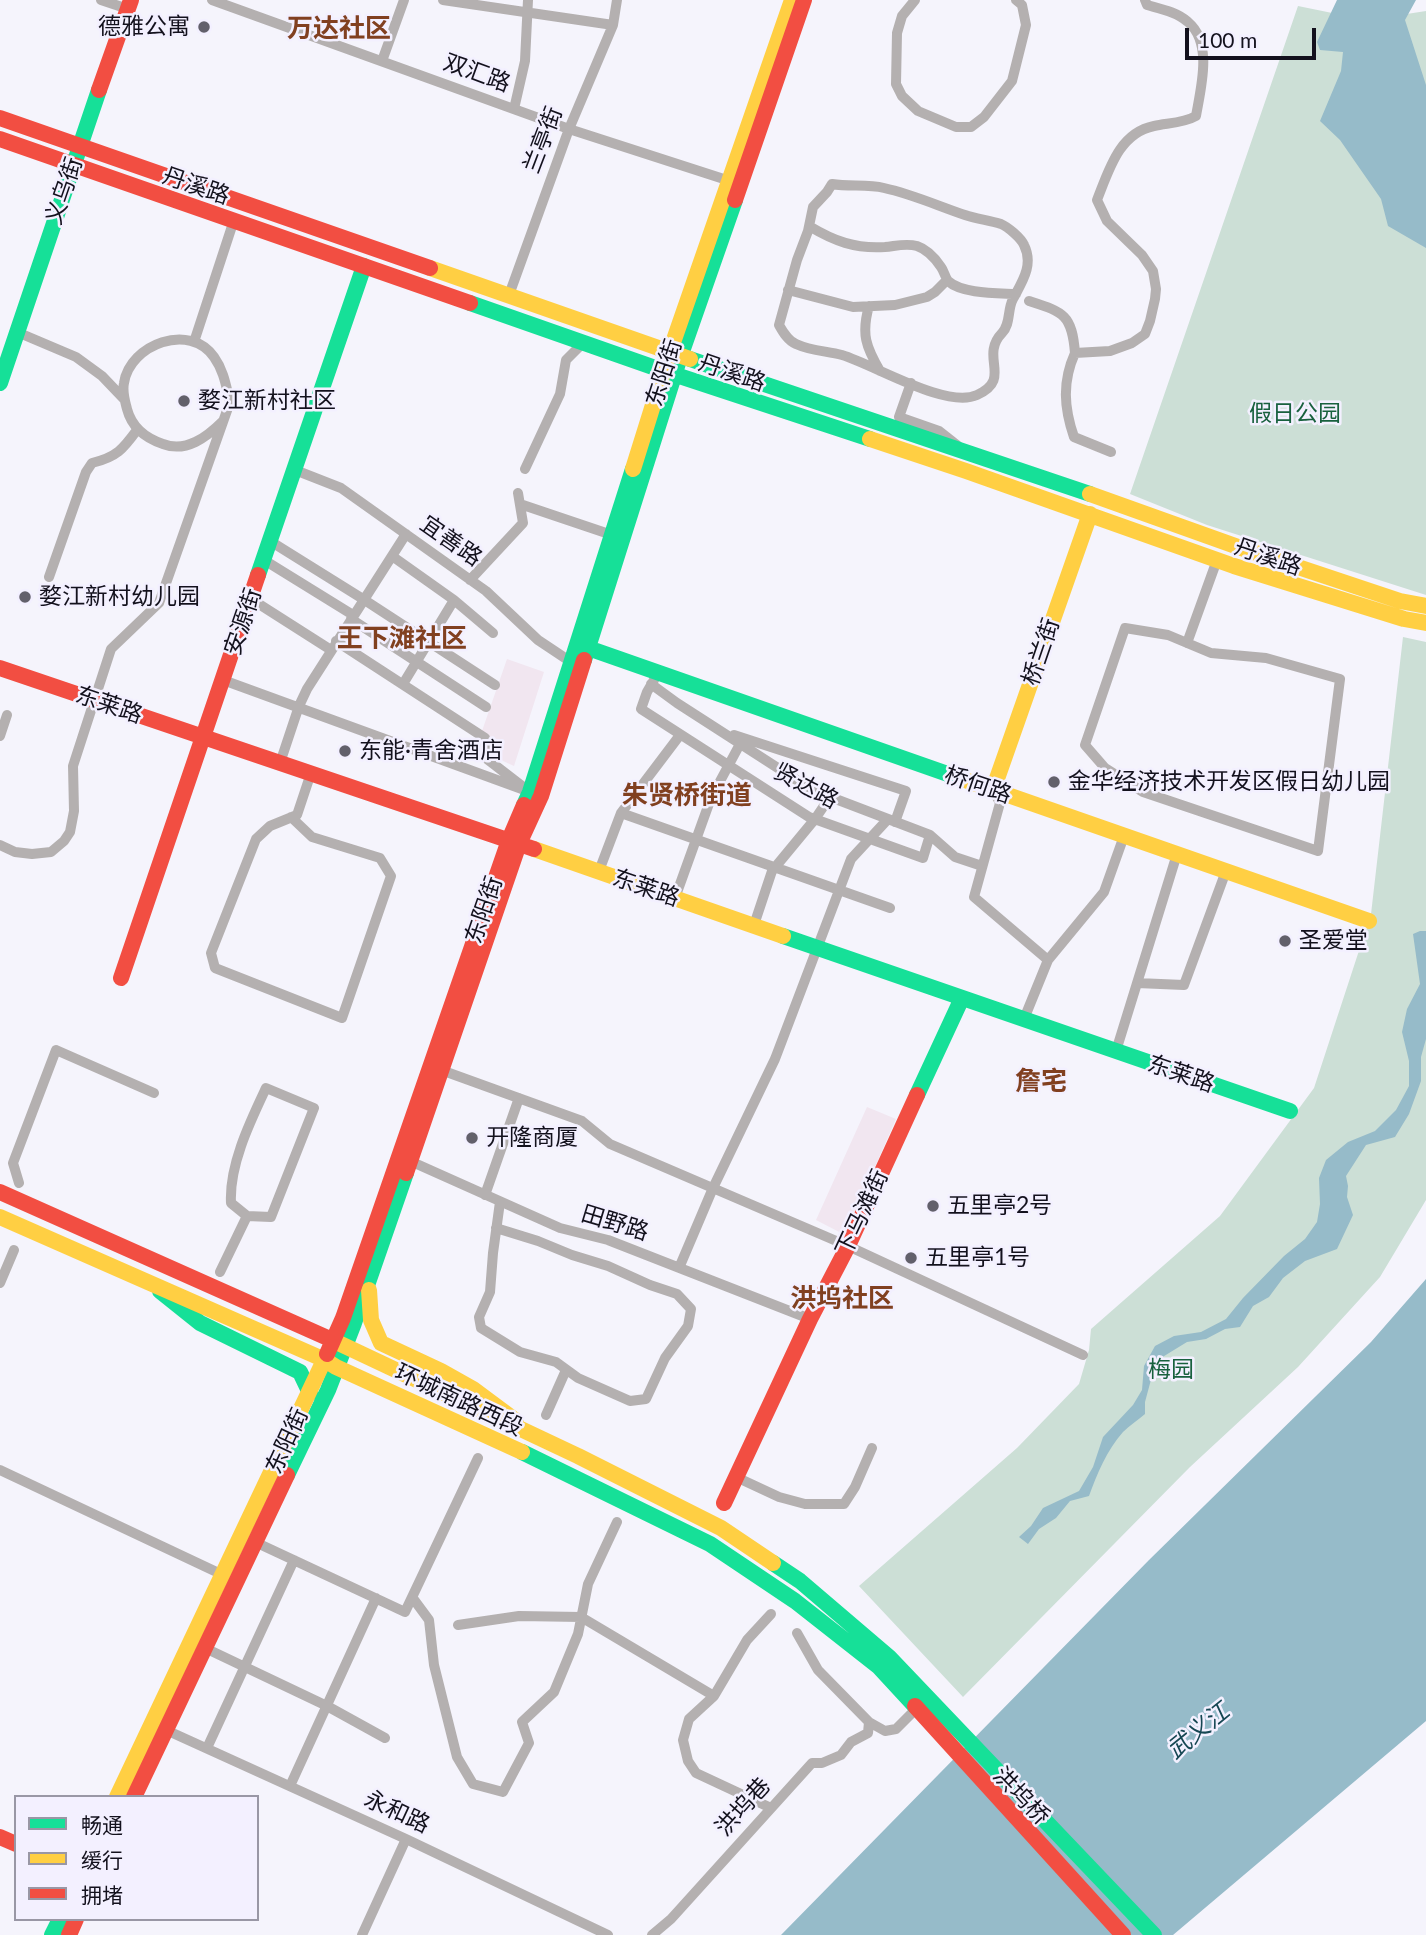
<!DOCTYPE html>
<meta charset="utf-8">
<style>
body{margin:0}
#map{position:relative;width:1426px;height:1935px;overflow:hidden;background:#f5f4fc;font-family:Lato,"Noto Sans SC",sans-serif}
canvas{display:block}
.legend{position:absolute;left:14px;top:1795px;width:245px;height:126px;box-sizing:border-box;background:#f3f0ff;border:2px solid #9997a5;margin:0;padding:9px 12px;list-style:none;font-size:21px;color:#13111d}
.legend li{display:flex;align-items:center;gap:14px;height:35px}
.legend b{width:35px;border:2px solid #9997a5}
.scale{position:absolute;left:1185px;top:28px;width:131px;height:32px;box-sizing:border-box;border:4px solid #13111d;border-top:0;padding-left:9px;font-size:21px;line-height:24px;white-space:nowrap;color:#13111d;-webkit-text-stroke:5px #f3f0ff;paint-order:stroke}
</style>
<div id="map">
<canvas width="1426" height="1935"></canvas>
<ul class="legend">
<li><b style="height:9px;background:#16e098"></b>畅通</li>
<li><b style="height:9px;background:#ffcf43"></b>缓行</li>
<li><b style="height:9px;background:#f24e42"></b>拥堵</li>
</ul>
<div class="scale">100 m</div>
</div>
<script>
const ctx = document.querySelector('canvas').getContext('2d');
ctx.lineJoin = 'round';
function paint(path, color) { ctx.fillStyle = color; ctx.fill(path, 'evenodd'); }
function trace(path, color, width, dash) { ctx.strokeStyle = color; ctx.lineWidth = width; ctx.lineCap = dash ? 'butt' : 'round'; ctx.setLineDash(dash || []); ctx.stroke(path); }
function label(font, color, halo, rows, align = 'center') {
  ctx.font = font + ' Lato,"Noto Sans SC",sans-serif'; ctx.lineWidth = 5; ctx.setLineDash([]); ctx.textBaseline = 'middle'; ctx.strokeStyle = halo; ctx.fillStyle = color; for (const [text, x, y, turn = 0] of rows) {
    ctx.save(); ctx.translate(x, y); ctx.rotate((+turn || 0) * Math.PI / 180); ctx.textAlign = isNaN(turn) ? turn : align; if (halo) ctx.strokeText(text, 0, 0); ctx.fillText(text, 0, 0); ctx.restore();
  }
}
paint(new Path2D(`
 M507 659 544 672 514 766 492 756 482 731Z
 M867 1107 896 1119 845 1235 816 1220Z`), '#f1e6f0');
paint(new Path2D(`
 M1298 6 1342 15 1381 18 1426 11V595L1207 525 1130 494Z
 M1403 637 1426 642V1200L1380 1277 1298 1367 1190 1467 963 1697 859 1586 1017 1448 1079 1384 1089 1350 1091 1329 1220 1216 1314 1088 1371 914Z`), '#ccdfd6');
paint(new Path2D(`
 M1337 0H1416L1405 20 1426 85V248L1388 226 1381 199 1340 140 1320 121 1341 71 1343 52 1320 50 1317 42Z
 M1420 931H1426V1039L1421 1057V1081L1409 1114 1395 1137 1366 1145 1346 1176 1348 1186 1347 1197 1353 1215 1337 1249 1305 1261 1283 1278 1269 1297 1253 1306 1240 1327 1225 1329 1206 1339 1187 1342 1156 1361 1145 1402V1414C1138 1420 1129 1426 1123 1432 1107 1450 1097 1474 1089 1496L1070 1501 1056 1518 1039 1529 1028 1544 1019 1537 1031 1526 1043 1508 1079 1491 1093 1467 1103 1437 1133 1405 1142 1390 1144 1366 1155 1346 1174 1336 1201 1332 1226 1319 1243 1298 1284 1256 1305 1239 1317 1222 1320 1204 1319 1178 1326 1160 1348 1142 1375 1131 1396 1110 1409 1086V1061L1402 1032 1407 1009 1420 984 1413 934Z
 M1426 1279V1721L1173 1935H781L1149 1560 1371 1342Z`), '#96bbc9');
trace(new Path2D(`
 M101 0 128 9
 M212 0 569 129 730 181
 M443 0 613 25
 M915 0 902 16 897 33 896 84 902 96 918 111 956 127H971L984 117 1012 81 1026 25 1022 5 1016 0
 M382 61 404 0
 M514 109 525 61 528 0
 M832 184C849 187 867 184 884 188 912 194 938 206 965 215 976 219 989 220 1001 224 1008 227 1021 238 1024 245 1034 265 1022 282 1013 299 1007 310 1011 324 1002 333 979 357 1013 379 977 395 946 409 875 365 842 355 827 351 811 351 796 344 788 341 783 332 779 325L797 260 808 231 813 207 827 192Z
 M809 226C834 241 855 249 885 247 896 246 906 243 917 246 926 249 935 258 941 267 944 271 945 277 948 281 962 294 998 293 1016 294
 M788 290 853 307 895 305 927 297 935 292 947 280
 M509 295 569 129 613 25 617 0
 M1029 301C1063 312 1072 314 1075 353
 M869 306C861 334 866 347 880 371
 M17 332 76 357 102 376 124 399
 M194 342 234 220
 M911 383 899 417 939 431 958 446
 M1111 452 1074 437C1064 408 1062 382 1075 353L1110 351 1132 343 1145 334 1150 321 1155 299 1156 289 1153 271 1142 255 1107 221 1097 200C1109 170 1119 133 1154 126 1168 123 1184 123 1196 116 1201 87 1213 43 1188 22 1177 12 1161 9 1147 5L1145 0
 M525 469 560 394 566 360 583 343
 M295 470 341 488 486 591 538 640 571 662
 M520 504 612 535
 M270 541 363 599 495 685
 M392 556 454 600 493 633
 M264 560 353 615
 M49 577 86 472 92 463C117 457 123 449 137 430
 M470 580 523 523 518 493
 M251 599 331 650
 M351 619 486 707
 M1125 628 1168 635 1211 653 1266 658 1340 679 1318 851 1143 792 1105 768 1085 745Z
 M336 641 485 738 487 759 522 786
 M1187 643 1217 560
 M658 673 647 692 641 709 809 817 923 858 930 835 955 857 982 866
 M223 680 530 792
 M403 684 454 600
 M651 684 677 703 812 790 930 835
 M734 735 906 791 895 822
 M0 736 7 715
 M280 763 299 706 307 689 406 534
 M993 790 1000 803 974 897 1048 960
 M621 813 890 908
 M291 817 312 837 380 858 391 876 342 1018 215 968 211 953 256 839 270 826 297 815 311 773
 M0 845 15 852 32 854 51 852 64 841 70 832 74 811 73 766 111 649 159 603 230 402C226 386 224 371 214 357 190 322 130 344 124 383 122 392 125 401 127 409 132 428 145 438 163 444 186 453 207 437 223 421
 M599 871 621 813 680 735
 M675 898 711 798 740 744
 M754 925 772 871 815 819 830 797
 M1137 983 1184 985 1226 871
 M1024 1019 1048 960 1104 892 1124 836
 M1116 1051 1177 854
 M441 1070 582 1121 610 1144 848 1246 1083 1355
 M410 1161 560 1228 608 1240 810 1319
 M19 1183 13 1163 56 1050 154 1093
 M485 1195 519 1098
 M496 1228 538 1241 572 1255 608 1266 650 1285 677 1294 691 1309 688 1326 665 1358 646 1399 630 1401 578 1378 556 1362 520 1352 481 1328 479 1317 490 1292 493 1253 500 1202
 M679 1268 713 1188 775 1059 851 859 888 819
 M220 1272 247 1216 271 1217 314 1108 266 1088C250 1122 229 1165 231 1203L247 1216
 M0 1283 14 1250
 M546 1415 566 1370
 M0 1470 223 1575
 M736 1477 779 1497 805 1504H844L855 1487 872 1448
 M255 1542 405 1612 478 1458
 M412 1597 429 1620 434 1665 457 1757 473 1784 503 1792 529 1743 522 1722 554 1692 578 1634 588 1584 617 1522
 M771 1614 747 1640 714 1696 689 1719 683 1740 688 1761 696 1773 771 1808
 M458 1625 519 1616 581 1617 714 1696
 M797 1633 818 1670 869 1722 885 1731 896 1729 916 1709
 M205 1648 327 1706 385 1738
 M166 1730 406 1839 608 1935
 M207 1748 294 1560
 M290 1786 376 1598
 M362 1935 406 1839
 M652 1935 671 1919 812 1763H822L841 1755 851 1742 868 1733 869 1722`), '#b4b0b0', 10);
trace(new Path2D(`
 M470 303 664 371 870 439
 M690 359 1090 494
 M0 383 99 90
 M258 575 364 266
 M588 648 962 779
 M584 660 679 360 735 200
 M524 805 530 792 633 469
 M783 936 1290 1111
 M917 1095 962 998
 M160 1291 200 1323 300 1372 310 1393
 M522 1452 710 1544 795 1601 879 1667 915 1706
 M287 1475 328 1390 354 1323 406 1173
 M773 1563 800 1581 889 1657 1154 1935
 M52 1935 60 1919`), '#16e098', 16);
trace(new Path2D(`
 M430 268 690 359
 M870 439 966 471 1234 566 1404 619 1426 623
 M633 469 668 357 792 0
 M1090 494 1241 548 1400 601 1426 606
 M962 779 1369 921
 M993 790 1090 514
 M534 849 783 936
 M0 1217 325 1360 336 1367 522 1452
 M369 1290 371 1320 381 1343 441 1371 473 1389 516 1421
 M330 1339 578 1456 721 1528 773 1563
 M117 1797 327 1354`), '#ffcf43', 16);
trace(new Path2D(`
 M99 90 131 0
 M0 118 430 268
 M0 139 470 303
 M735 200 804 0
 M0 668 534 849
 M121 978 258 575
 M406 1173 519 844 541 796 584 660
 M0 1192 330 1339
 M327 1354 343 1318 509 840 524 805
 M724 1503 810 1319 848 1246 917 1095
 M915 1706 1123 1935
 M134 1797 287 1475
 M0 1837 16 1844
 M69 1935 76 1919`), '#f24e42', 16);
for (const [x, y, r, color] of [
 [204,27,7,"#62606b"],
 [184,401,7,"#62606b"],
 [25,597,7,"#62606b"],
 [345,751,7,"#62606b"],
 [1054,782,7,"#62606b"],
 [1285,941,7,"#62606b"],
 [472,1138,7,"#62606b"],
 [933,1206,7,"#62606b"],
 [911,1258,7,"#62606b"]
]) { const dot = new Path2D(); dot.arc(x, y, r, 0, 2 * Math.PI); ctx.fillStyle = color; ctx.fill(dot); trace(dot, '#f3f0ff', 2.5); }
label('23px', '#13111d', '#f3f0ff', [
 ["德雅公寓",190,27,"right"],
 ["婺江新村社区",198,401],
 ["婺江新村幼儿园",39,597],
 ["东能·青舍酒店",359,751],
 ["金华经济技术开发区假日幼儿园",1068,782],
 ["圣爱堂",1299,941],
 ["开隆商厦",486,1138],
 ["五里亭2号",947,1206],
 ["五里亭1号",925,1258]
], 'left');
label('23px', '#13111d', '#f3f0ff', [
 ["双汇路",477,73,20],
 ["兰亭街",543,140,-69],
 ["丹溪路",196,186,19],
 ["义乌街",64,191,-71],
 ["东阳街",664,373,-72],
 ["丹溪路",732,373,19],
 ["宜善路",451,541,35],
 ["丹溪路",1268,557,19],
 ["安源街",243,622,-71],
 ["桥兰街",1041,652,-71],
 ["东莱路",109,705,19],
 ["桥何路",978,785,19],
 ["贤达路",806,786,28],
 ["东莱路",646,888,19],
 ["东阳街",484,910,-71],
 ["东莱路",1181,1074,19],
 ["下马滩街",862,1213,-65],
 ["田野路",615,1223,17],
 ["环城南路西段",459,1400,25],
 ["东阳街",287,1441,-65],
 ["洪坞桥",1021,1796,46],
 ["洪坞巷",743,1807,-48],
 ["永和路",397,1812,25]
]);
label('23px', '#18613e', '#f3f0ff', [
 ["假日公园",1295,414],
 ["梅园",1171,1370]
]);
label('italic 24px', '#164753', '#f3f0ff', [
 ["武义江",1198,1731,-39]
]);
label('bold 26px', '#814020', '#f3f0ff', [
 ["万达社区",339,29],
 ["王下滩社区",402,639],
 ["朱贤桥街道",687,796],
 ["詹宅",1041,1082],
 ["洪坞社区",842,1299]
]);
</script>
